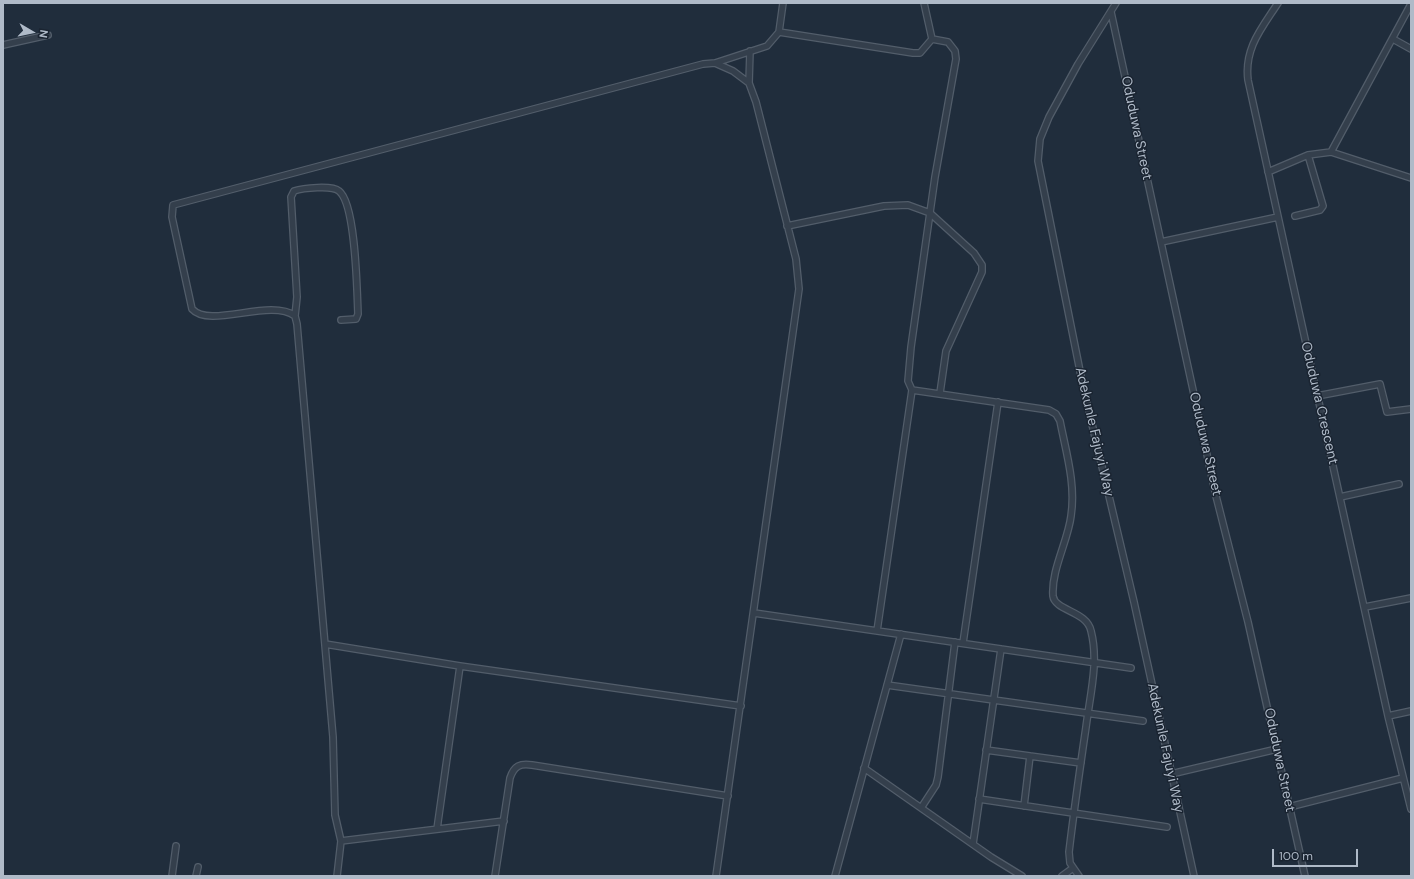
<!DOCTYPE html>
<style>
body{margin:0}
#map{position:relative;width:1414px;height:879px;overflow:hidden;background:#202d3c;font-family:"DM Sans",sans-serif}
canvas{display:block}
.frame{position:absolute;inset:0;border:4px solid #afbac8;pointer-events:none}
.north{position:absolute;left:12px;top:12px;width:40px;height:40px;-webkit-text-stroke:3px #1a2431;paint-order:stroke;rotate:99deg;font-size:11px;font-weight:700;line-height:16px;text-align:center;color:#afbac8}
.north::after{content:'';display:block;margin:auto;width:14px;height:18px;background:#afbac8;clip-path:polygon(50% 0,100% 100%,50% 72%,0 100%)}
.scale{position:absolute;left:1272px;top:849px;width:86px;height:18px;box-sizing:border-box;border:2px solid #afbac8;border-top:0;padding-left:5px;font-size:12px;line-height:14px;white-space:nowrap;color:#afbac8;-webkit-text-stroke:3px #1a2431;paint-order:stroke}
</style>
<div id="map">
<canvas width="1414" height="879"></canvas>
<div class="frame"></div>
<div class="north">N</div>
<div class="scale">100 m</div>
</div>
<script>
const ctx = document.querySelector('canvas').getContext('2d');
ctx.lineJoin = 'round';
function trace(path, color, width, dash) { ctx.strokeStyle = color; ctx.lineWidth = width; ctx.lineCap = dash ? 'butt' : 'round'; ctx.setLineDash(dash || []); ctx.stroke(path); }
function label(font, color, halo, rows, align = 'center') {
  ctx.font = font + ' "DM Sans",sans-serif'; ctx.lineWidth = 3; ctx.setLineDash([]); ctx.textBaseline = 'middle'; ctx.strokeStyle = halo; ctx.fillStyle = color; for (const [text, x, y, turn = 0] of rows) {
    ctx.save(); ctx.translate(x, y); ctx.rotate((+turn || 0) * Math.PI / 180); ctx.textAlign = isNaN(turn) ? turn : align; if (halo) ctx.strokeText(text, 0, 0); ctx.fillText(text, 0, 0); ctx.restore();
  }
}
const minor = new Path2D(`
 M1116 3 1078 64 1049 117 1040 139 1038 161 1083 386 1134 602 1194 876
 M1278 3C1262 28 1244 48 1248 80L1388 716 1411 809
 M1111 12 1216 496 1248 622 1305 876
 M779 32 913 53H920L932 39 924 3
 M1393 39 1411 49
 M3 45 48 35
 M715 63 767 46 779 32 783 3
 M749 83 750 51
 M1331 152 1411 4
 M1268 172 1308 155 1331 152 1411 178
 M1295 216 1320 210 1323 206 1308 155
 M787 226 884 206 908 205 930 213 974 253 982 265V272L946 351 940 393
 M1161 242 1278 217
 M295 316 297 297 291 197 294 191C303 188 332 185 339 191 356 204 357 292 358 314L356 319 341 320
 M912 390 1049 410 1056 414 1060 421C1066 452 1076 484 1071 516 1068 541 1051 570 1053 596 1055 611 1087 611 1091 631 1099 662 1090 695 1086 727 1080 768 1074 810 1069 852L1070 863 1079 876
 M1317 396 1380 384 1387 412 1411 409
 M1340 497 1399 484
 M1365 607 1411 598
 M754 613 1131 668
 M877 631 912 390 908 381 911 347 935 177 956 59 955 51 948 42 932 39
 M963 643 998 402
 M325 644 460 666 741 706
 M887 685 1143 721
 M1388 716 1411 711
 M986 750 1081 763
 M864 768 991 857 1022 876
 M1171 774 1277 749
 M979 799 1167 827
 M1024 806 1030 756
 M1289 807 1403 778
 M921 808 936 785 938 777 955 642
 M437 829 460 666
 M341 841 504 821
 M973 844 1001 649
 M172 876 176 846
 M196 876 198 867
 M337 876 341 841 335 815 333 737 297 324 295 316C270 298 210 329 192 309L172 217 173 205 703 64 715 63 733 71 749 83 756 102 796 259 799 289 716 876
 M495 876 510 778C514 766 520 763 532 765L728 796
 M835 876 901 634
 M1062 876 1073 868`);
trace(minor, '#525d6a', 8);
trace(minor, '#343f4c', 5.5);
label('14px', '#afbac8', '#1a2431', [
 ["Oduduwa Street",1136,128,78],
 ["Oduduwa Crescent",1319,403,77],
 ["Adekunle Fajuyi Way",1094,432,77],
 ["Oduduwa Street",1205,444,77],
 ["Adekunle Fajuyi Way",1165,748,78],
 ["Oduduwa Street",1279,760,78]
]);
</script>
